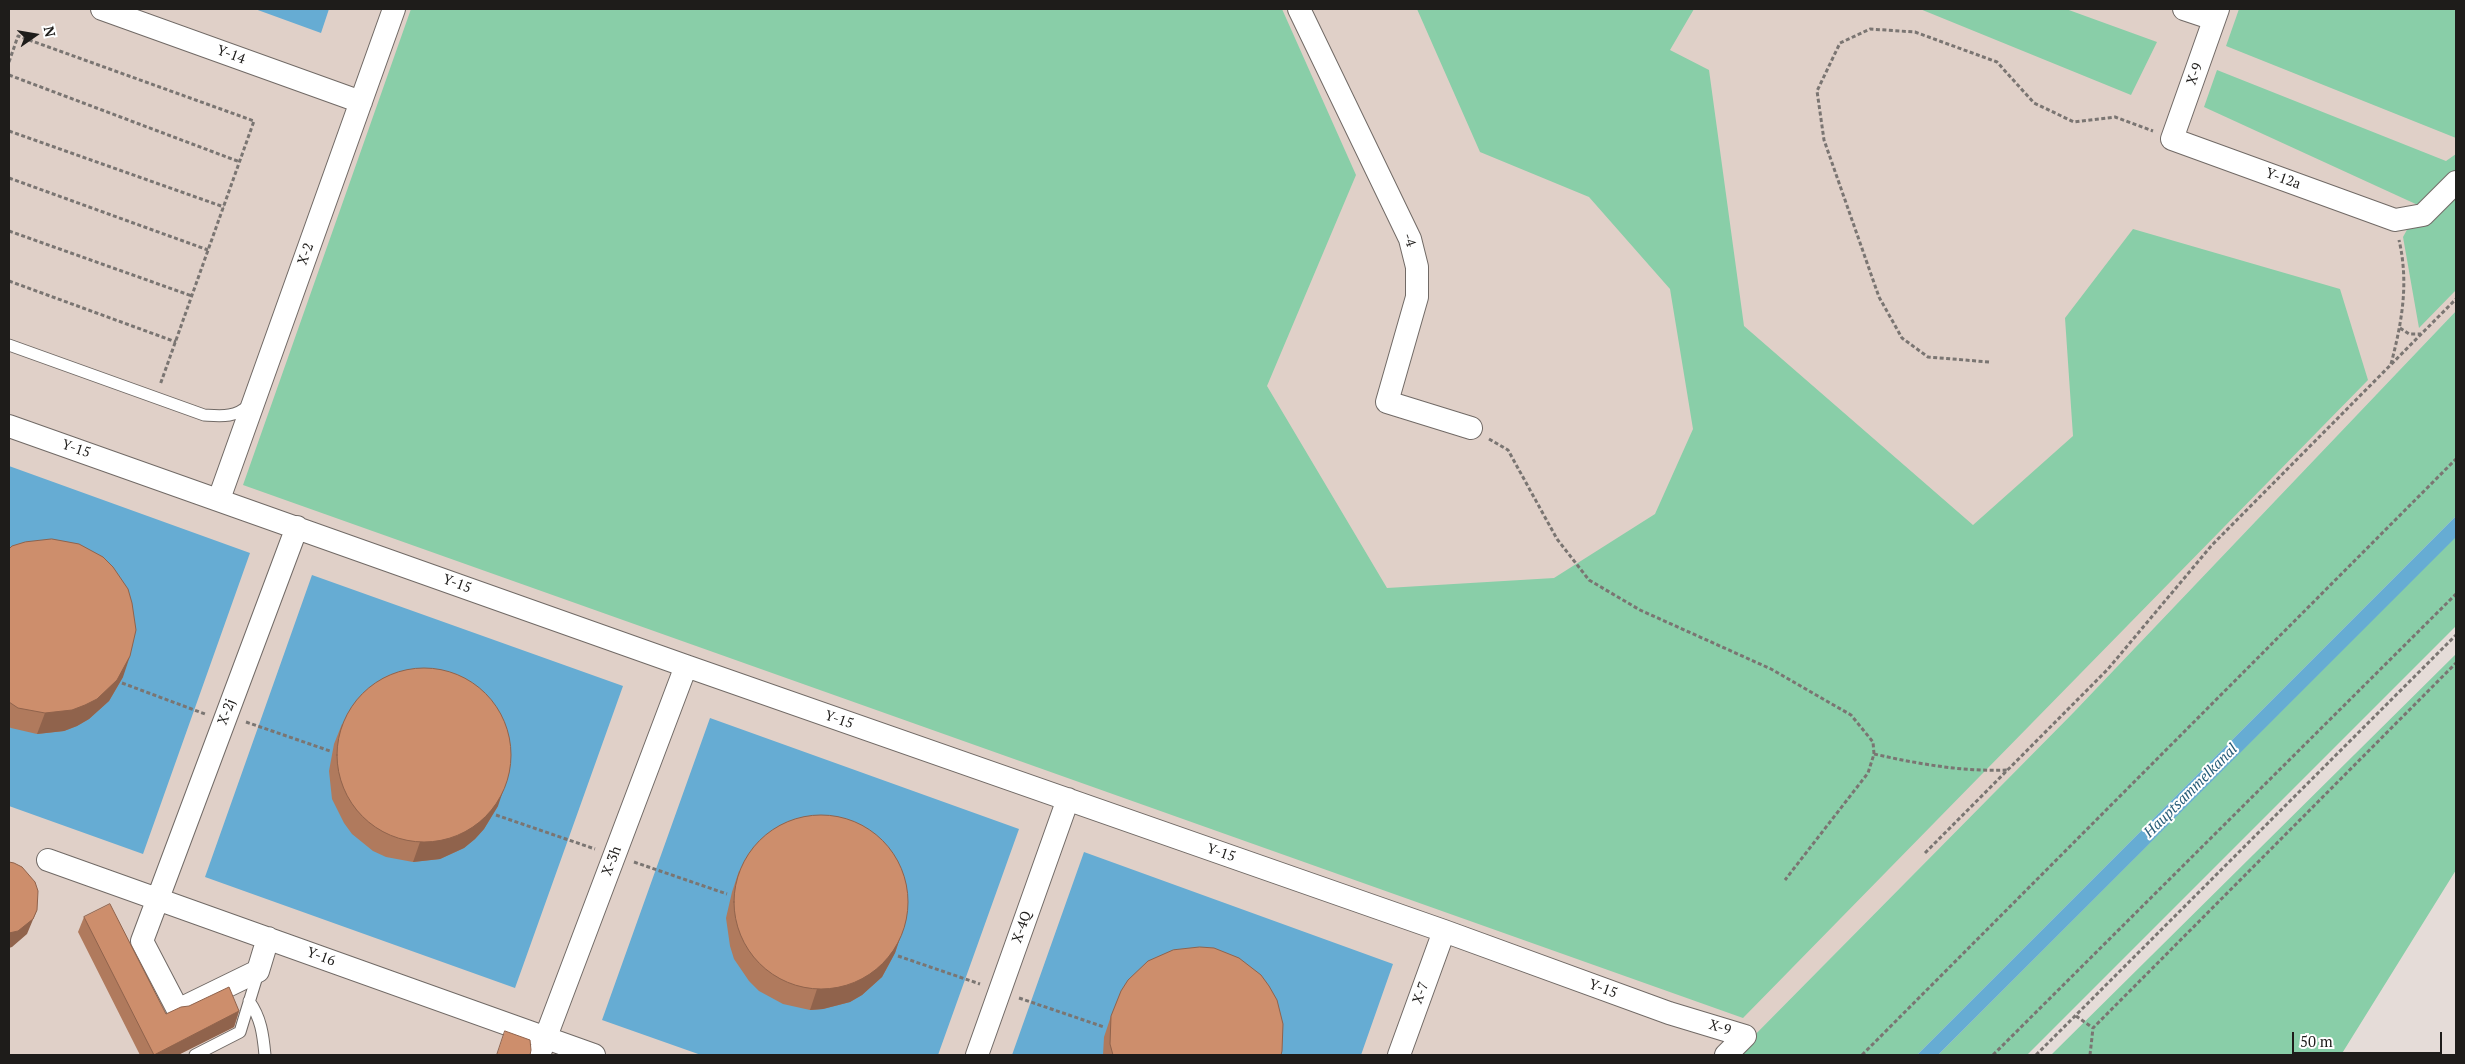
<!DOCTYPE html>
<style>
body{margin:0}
#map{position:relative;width:2465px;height:1064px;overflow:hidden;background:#e5dcd8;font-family:"PT Serif",serif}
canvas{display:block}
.frame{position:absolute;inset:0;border:10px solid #1e1c1a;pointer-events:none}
.north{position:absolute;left:10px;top:10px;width:50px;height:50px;-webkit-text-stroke:4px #fff;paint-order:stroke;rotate:77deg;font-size:14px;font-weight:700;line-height:20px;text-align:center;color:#1e1c1a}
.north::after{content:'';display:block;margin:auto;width:18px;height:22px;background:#1e1c1a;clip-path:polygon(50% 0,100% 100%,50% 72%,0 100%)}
.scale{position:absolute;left:2292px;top:1032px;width:150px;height:22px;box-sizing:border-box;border:2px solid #1e1c1a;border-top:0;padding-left:6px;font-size:15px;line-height:18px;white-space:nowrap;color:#1e1c1a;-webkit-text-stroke:4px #fff;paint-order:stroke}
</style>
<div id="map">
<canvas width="2465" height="1064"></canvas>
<div class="frame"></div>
<div class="north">N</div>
<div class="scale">50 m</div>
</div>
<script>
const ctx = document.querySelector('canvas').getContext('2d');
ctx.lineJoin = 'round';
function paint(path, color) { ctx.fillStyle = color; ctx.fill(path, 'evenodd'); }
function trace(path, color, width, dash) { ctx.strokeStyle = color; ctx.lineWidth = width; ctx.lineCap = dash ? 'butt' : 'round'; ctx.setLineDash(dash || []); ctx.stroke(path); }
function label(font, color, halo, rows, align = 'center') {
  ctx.font = font + ' "PT Serif",serif'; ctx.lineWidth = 4; ctx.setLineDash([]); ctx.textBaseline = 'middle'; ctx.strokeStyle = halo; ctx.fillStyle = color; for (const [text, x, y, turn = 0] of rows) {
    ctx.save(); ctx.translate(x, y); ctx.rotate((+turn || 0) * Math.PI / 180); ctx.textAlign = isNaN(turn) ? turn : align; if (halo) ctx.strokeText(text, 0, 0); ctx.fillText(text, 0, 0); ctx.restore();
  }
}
paint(new Path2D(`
 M9 9H2456V311L2073 713 1735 1055H9Z`), '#e0d0c8');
paint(new Path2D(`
 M411 9H1282L1356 175 1267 386 1387 588 1554 578 1655 514 1693 429 1670 289 1589 197 1480 152 1417 9H1694L1670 50 1709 70 1744 326 1973 525 2073 436 2065 318 2133 229 2340 289 2368 380 1743 1018 243 485Z
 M1920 9H2066L2157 42 2131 95Z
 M2239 9H2456V138L2226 46Z
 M2217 70 2446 161 2456 154V290L2419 328 2403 237 2420 206 2204 107Z
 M2456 311V516L1917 1055H1735L2073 713Z
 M2456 536V626L2027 1055H1938Z
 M2456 654V870L2341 1055H2051Z`), '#89cea8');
paint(new Path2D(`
 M255 9H329L321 33Z
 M9 466 250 553 143 854 9 806Z
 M2456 516V537L1938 1055H1917Z
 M312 575 623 686 515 988 205 877Z
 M710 718 1019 829 938 1055H701L602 1020Z
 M1084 852 1393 964 1361 1055H1012Z`), '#66acd3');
const lane = new Path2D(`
 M9 345 204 415C221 416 235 418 249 405
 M249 1001C261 1018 263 1034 265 1055
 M195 1055 240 1032 258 973`);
const street = new Path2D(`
 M102 9 361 102
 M1299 9 1410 239 1417 267V297L1387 402 1471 428
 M2184 9 2214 19
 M2218 9 2172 139 2395 220 2423 215 2456 182
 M9 426 686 666 1444 931 1669 1013 1745 1036 1726 1055
 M219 499 394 9
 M48 860 594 1055
 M268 938 258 971 178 1010 142 941 297 527
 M539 1055 686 666
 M977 1055 1068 799
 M1399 1055 1444 931`);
trace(lane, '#716a66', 13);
trace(street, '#716a66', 24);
trace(new Path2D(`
 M9 62 18 36 254 121 160 385
 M9 75 240 162
 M9 131 224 207
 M9 178 208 250
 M9 231 192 296
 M9 281 176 342
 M2400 328 2409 334H2421
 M1989 362 1928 357 1902 338 1879 297 1824 140 1817 91 1840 43 1870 29 1915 32 1997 62 2034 103 2074 122 2115 117 2153 131
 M2391 364C2402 322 2409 283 2399 240
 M1489 439 1508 450 1557 539 1589 580 1640 610 1771 669 1851 715 1873 742 1874 754 1868 773 1785 880
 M122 683 205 714
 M246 722 330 751
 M1874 754C1919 764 1963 772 2009 770
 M496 815 595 849
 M1925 853 2108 669 2212 545 2456 299
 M634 862 727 894
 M898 956 980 984
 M1019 998 1104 1027
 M2076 1016 2093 1028
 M1862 1055 2456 459
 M1993 1055 2456 594
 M2036 1055 2456 635
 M2090 1055 2093 1028 2456 663`), '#7a7572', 3, [4, 2.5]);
trace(lane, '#fff', 11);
trace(street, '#fff', 22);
paint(new Path2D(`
 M9 549 123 677 109 701 89 719 77 726 64 731 37 734 11 728 9 727Z
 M342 724 498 806 484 829 475 839 464 848 440 859 413 862 386 857 373 851 352 834 344 823 332 799 329 771 334 744Z
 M739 871 902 932 895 953 882 977 862 995 850 1002 823 1009 810 1010 783 1004 759 991 749 981 734 959 730 946 726 918 732 892Z
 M84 917 166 1014 239 1011 234 1027 178 1055H140L78 932Z
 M1111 1016 1281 1055H1103L1104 1037Z`), '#b07a5d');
paint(new Path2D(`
 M130 656 123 677 109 701 89 719 77 726 64 731 37 734 45 713Z
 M505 785 498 806 484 829 475 839 464 848 440 859 413 862 420 842Z
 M37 910 27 934 12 947 9 948V933Z
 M902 932 895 953 882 977 862 995 850 1002 823 1009 810 1010 817 989Z
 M239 1011 234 1027 178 1055H154Z`), '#90634c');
const building = new Path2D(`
 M52 539 79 544 103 557 113 567 128 589 132 603 136 630 130 656 117 680 97 699 85 705 72 710 45 713 18 708 9 702V549L12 546 25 542Z
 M337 755a87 87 0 1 1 174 0a87 87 0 1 1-174 0Z
 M734 902a87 87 0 1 1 174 0a87 87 0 1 1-174 0Z
 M9 862 14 863 22 867 35 882 38 891 37 910 33 919 18 931 9 933Z
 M110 904 166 1014 181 1007 189 1006 229 987 239 1011 154 1055 84 917Z
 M1200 947 1214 948 1239 958 1261 975 1269 986 1277 1000 1283 1024 1282 1051 1281 1055H1113L1110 1044 1111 1016 1121 991 1128 980 1148 961 1173 950Z
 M505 1031 530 1040 531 1050 530 1055H497Z`);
paint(building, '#cd8e6c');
trace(building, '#90634c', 1);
label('14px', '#1e1c1a', '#fff', [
 ["Y-14",231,55,20],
 ["X-9",2195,74,-70],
 ["Y-12a",2283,179,20],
 ["-4",1409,240,70],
 ["X-2",306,254,-70],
 ["Y-15",76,449,19],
 ["Y-15",457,584,20],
 ["X-2j",227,712,-69],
 ["Y-15",839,720,19],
 ["Y-15",1221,853,19],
 ["X-3h",612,861,-69],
 ["X-4Q",1022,927,-71],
 ["Y-16",321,957,20],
 ["Y-15",1603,989,20],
 ["X-7",1421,993,-70],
 ["X-9",1720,1028,17]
]);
label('italic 15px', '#275c78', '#fff', [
 ["Hauptsammelkanal",2191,791,-45]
]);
</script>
